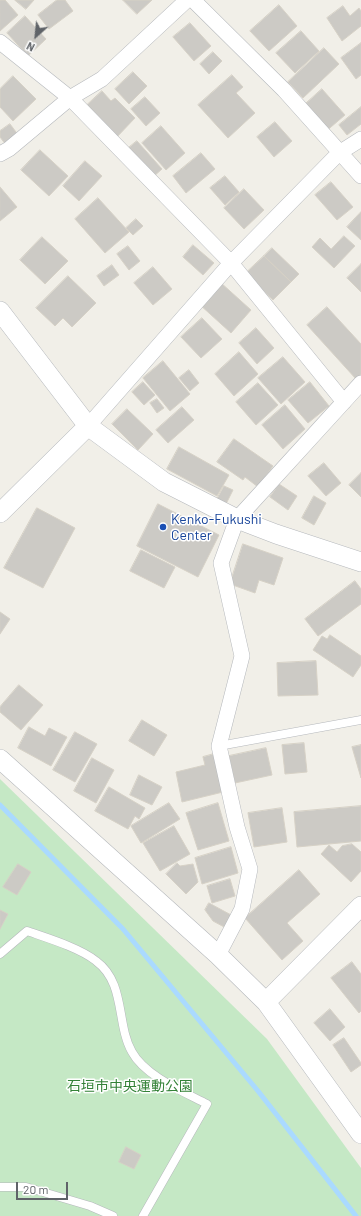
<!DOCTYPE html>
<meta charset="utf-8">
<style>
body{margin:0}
#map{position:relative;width:361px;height:1216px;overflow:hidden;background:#f1efe8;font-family:Barlow,sans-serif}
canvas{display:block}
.north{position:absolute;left:16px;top:16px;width:40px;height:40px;-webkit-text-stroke:3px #fff;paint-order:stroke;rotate:207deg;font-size:11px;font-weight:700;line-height:16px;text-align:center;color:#5f6368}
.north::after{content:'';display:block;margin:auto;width:14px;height:18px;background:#5f6368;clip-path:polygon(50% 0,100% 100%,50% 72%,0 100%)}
.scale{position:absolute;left:16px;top:1182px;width:52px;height:18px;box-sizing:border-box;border:2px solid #5f6368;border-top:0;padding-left:5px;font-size:12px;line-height:14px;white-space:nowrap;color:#5f6368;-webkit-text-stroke:3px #fff;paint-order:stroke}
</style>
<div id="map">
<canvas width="361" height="1216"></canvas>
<div class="north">N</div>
<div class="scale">20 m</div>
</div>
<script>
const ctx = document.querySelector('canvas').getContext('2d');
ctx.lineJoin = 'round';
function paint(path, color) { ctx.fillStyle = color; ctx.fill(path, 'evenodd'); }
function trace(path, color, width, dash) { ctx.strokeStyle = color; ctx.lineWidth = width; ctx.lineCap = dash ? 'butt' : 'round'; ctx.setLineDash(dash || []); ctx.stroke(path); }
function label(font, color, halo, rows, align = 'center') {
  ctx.font = font + ' Barlow,"Noto Sans JP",sans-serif'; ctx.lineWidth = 3; ctx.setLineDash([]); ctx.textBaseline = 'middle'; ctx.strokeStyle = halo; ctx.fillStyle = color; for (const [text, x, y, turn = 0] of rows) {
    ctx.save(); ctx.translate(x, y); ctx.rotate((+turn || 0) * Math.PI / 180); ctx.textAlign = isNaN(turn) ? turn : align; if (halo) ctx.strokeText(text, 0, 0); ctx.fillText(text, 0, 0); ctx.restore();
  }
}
paint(new Path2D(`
 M0 779 267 1039 361 1168V1216H0Z`), '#c5e8c5');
trace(new Path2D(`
 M0 805 123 929 258 1091 356 1216`), '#aadaff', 5);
const building = new Path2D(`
 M0 0H5L18 15 0 31Z
 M15 0H34L26 9Z
 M57 0H65L73 11 49 29 38 15Z
 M123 0H152L137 14Z
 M279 5 297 26 269 51 250 31Z
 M343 6 350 16 359 8 361 11V26L342 41 327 18Z
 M25 16 46 39 28 56 7 33Z
 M190 23 211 46 194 61 173 37Z
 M301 31 319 51 295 73 276 53Z
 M361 43V75L356 79 341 58Z
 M324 48 339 64 303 98 288 82Z
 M213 52 222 61 209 74 200 64Z
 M133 72 147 86 129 104 115 89Z
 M232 75 243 87 236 93 255 113 228 138 198 105Z
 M13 76 36 99 13 121 0 107V89Z
 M322 89 345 115 324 133 301 108Z
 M102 91 111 101 115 98 135 118 115 139 85 107Z
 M145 97 160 113 146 126 131 109Z
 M361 107V124L347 135 339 125Z
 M275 122 292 141 274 157 257 137Z
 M10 124 19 136 6 145 0 137V131Z
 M161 126 185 153 166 170 142 143Z
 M137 141 162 169 152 178 126 150Z
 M40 150 68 176 49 196 21 170Z
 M201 153 215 169 186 193 173 176Z
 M85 161 102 176 79 201 63 186Z
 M225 176 239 192 225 205 210 188Z
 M331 182 353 207 337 220 315 195Z
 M0 187 17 207 0 221Z
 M244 189 264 210 244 229 224 208Z
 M98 198 129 232 105 253 75 219Z
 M361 212V240L347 227Z
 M136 219 143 226 133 235 126 228Z
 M344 236 355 246 334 268 312 247 320 238 331 249Z
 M42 237 68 261 45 284 20 260Z
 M193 245 214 263 203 275 183 257Z
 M128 246 140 261 129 270 117 254Z
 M272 248 299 274 291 282 264 256Z
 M264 256 291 282 273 300 245 274Z
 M361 264V292L347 278Z
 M112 265 119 275 104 286 97 276Z
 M153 267 172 289 153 305 134 283Z
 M68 276 96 303 72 327 63 318 55 326 36 308Z
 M220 282 251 310 231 333 199 304Z
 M327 307 361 344V374L356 379 307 325Z
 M202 318 222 339 201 358 181 337Z
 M256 328 274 348 257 364 239 343Z
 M239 352 258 374 234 396 215 374Z
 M283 357 305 382 281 404 258 378Z
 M163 361 190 394 170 411 143 378Z
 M189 370 199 383 190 391 179 378Z
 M143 382 155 395 144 405 132 392Z
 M310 382 329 406 308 423 288 400Z
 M258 383 278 405 256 425 236 402Z
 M157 399 164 408 157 413 150 403Z
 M285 405 305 429 283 449 262 425Z
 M182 407 194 420 168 443 156 430Z
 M127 409 153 434 138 450 112 424Z
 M234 439 273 466 258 487 245 477 243 480 217 462Z
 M179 447 229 475 217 496 167 469Z
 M324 463 341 483 326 496 308 476Z
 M361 473V497L349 485Z
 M279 484 297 496 288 510 270 497Z
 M224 486 233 490 225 506 216 501Z
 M314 496 326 503 314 525 302 518Z
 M158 504 219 535 198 577 137 546Z
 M37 508 75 528 43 588 4 568Z
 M243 544 283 558 274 585 259 580 255 593 230 584Z
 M141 550 175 567 164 588 130 571Z
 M355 581 361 589V604L318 636 305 619Z
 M0 612 10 619 0 634Z
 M330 635 361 656V665L353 677 313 650 322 636 327 639Z
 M316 661 318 695 278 696 277 663Z
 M19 685 43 705 21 730 0 712V707Z
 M142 720 167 735 154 756 129 741Z
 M29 727 45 736 49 728 67 737 51 766 18 748Z
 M75 732 97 744 75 782 53 770Z
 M304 743 307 772 285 774 282 745Z
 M361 745V778L352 747Z
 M266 748 272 775 235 783 229 756Z
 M214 754 223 792 182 802 176 772 205 765 203 757Z
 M92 758 114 770 96 803 74 791Z
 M139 775 162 787 152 805 130 795Z
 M109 787 145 808 139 819 135 816 128 829 95 811Z
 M169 803 180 819 141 843 131 826Z
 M218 803 229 841 198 850 186 813Z
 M361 806V841L297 847 294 812Z
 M282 808 287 842 254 847 248 813Z
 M174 826 190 854 160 871 143 843Z
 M352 844 361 852V871L351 882 321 854 329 845 337 852 342 846Z
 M231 847 238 873 202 884 195 858Z
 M177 863 180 866 193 864 198 882 186 894 166 874Z
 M18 864 31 872 17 895 3 887Z
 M299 870 320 894 287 923 303 941 282 960 245 918Z
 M230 879 235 896 212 903 207 886Z
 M209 903 233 916 226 928 213 921 205 910Z
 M0 910 8 914 0 929Z
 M352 962 361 974V1011L359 1013 331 978Z
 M330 1009 345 1027 330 1041 314 1023Z
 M344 1038 361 1063V1065L351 1072 333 1045Z
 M126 1147 141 1155 134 1169 119 1162Z`);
paint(building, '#cccac5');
trace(building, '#d6d1c6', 1);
const service = new Path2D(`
 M219 746 361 720
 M0 954 27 931C47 938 80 948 96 961 126 983 116 1024 132 1052 145 1076 184 1092 207 1104L143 1216
 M0 1187H26L90 1206 113 1216`);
const minor = new Path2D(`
 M193 0 284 90 361 176
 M0 42 70 98 231 263 344 402
 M0 154 9 149 70 98 102 79 187 0
 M88 426 231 263 339 153 361 139
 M218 955 242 909 250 869 237 827 219 746 242 656 221 563 237 519 361 383`);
const tertiary = new Path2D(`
 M0 311 88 426 164 482 237 519 276 534 361 562
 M0 513 88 426
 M0 759 218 955 266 1002 361 1134
 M266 1002 361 906`);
trace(service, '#b5b8bc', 9);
trace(minor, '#b5b8bc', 16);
trace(tertiary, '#b5b8bc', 20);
trace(service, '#fff', 8);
trace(minor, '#fff', 15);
trace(tertiary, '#fff', 19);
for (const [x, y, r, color] of [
 [163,527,4,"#1a4fb4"]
]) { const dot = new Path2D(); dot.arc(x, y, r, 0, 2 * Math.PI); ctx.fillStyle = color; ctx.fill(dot); trace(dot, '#fff', 1.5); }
label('14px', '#164399', '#fff', [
 ["Kenko-Fukushi",171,519],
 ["Center",171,535]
], 'left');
label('14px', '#348238', '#fff', [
 ["石垣市中央運動公園",130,1086]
]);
</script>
